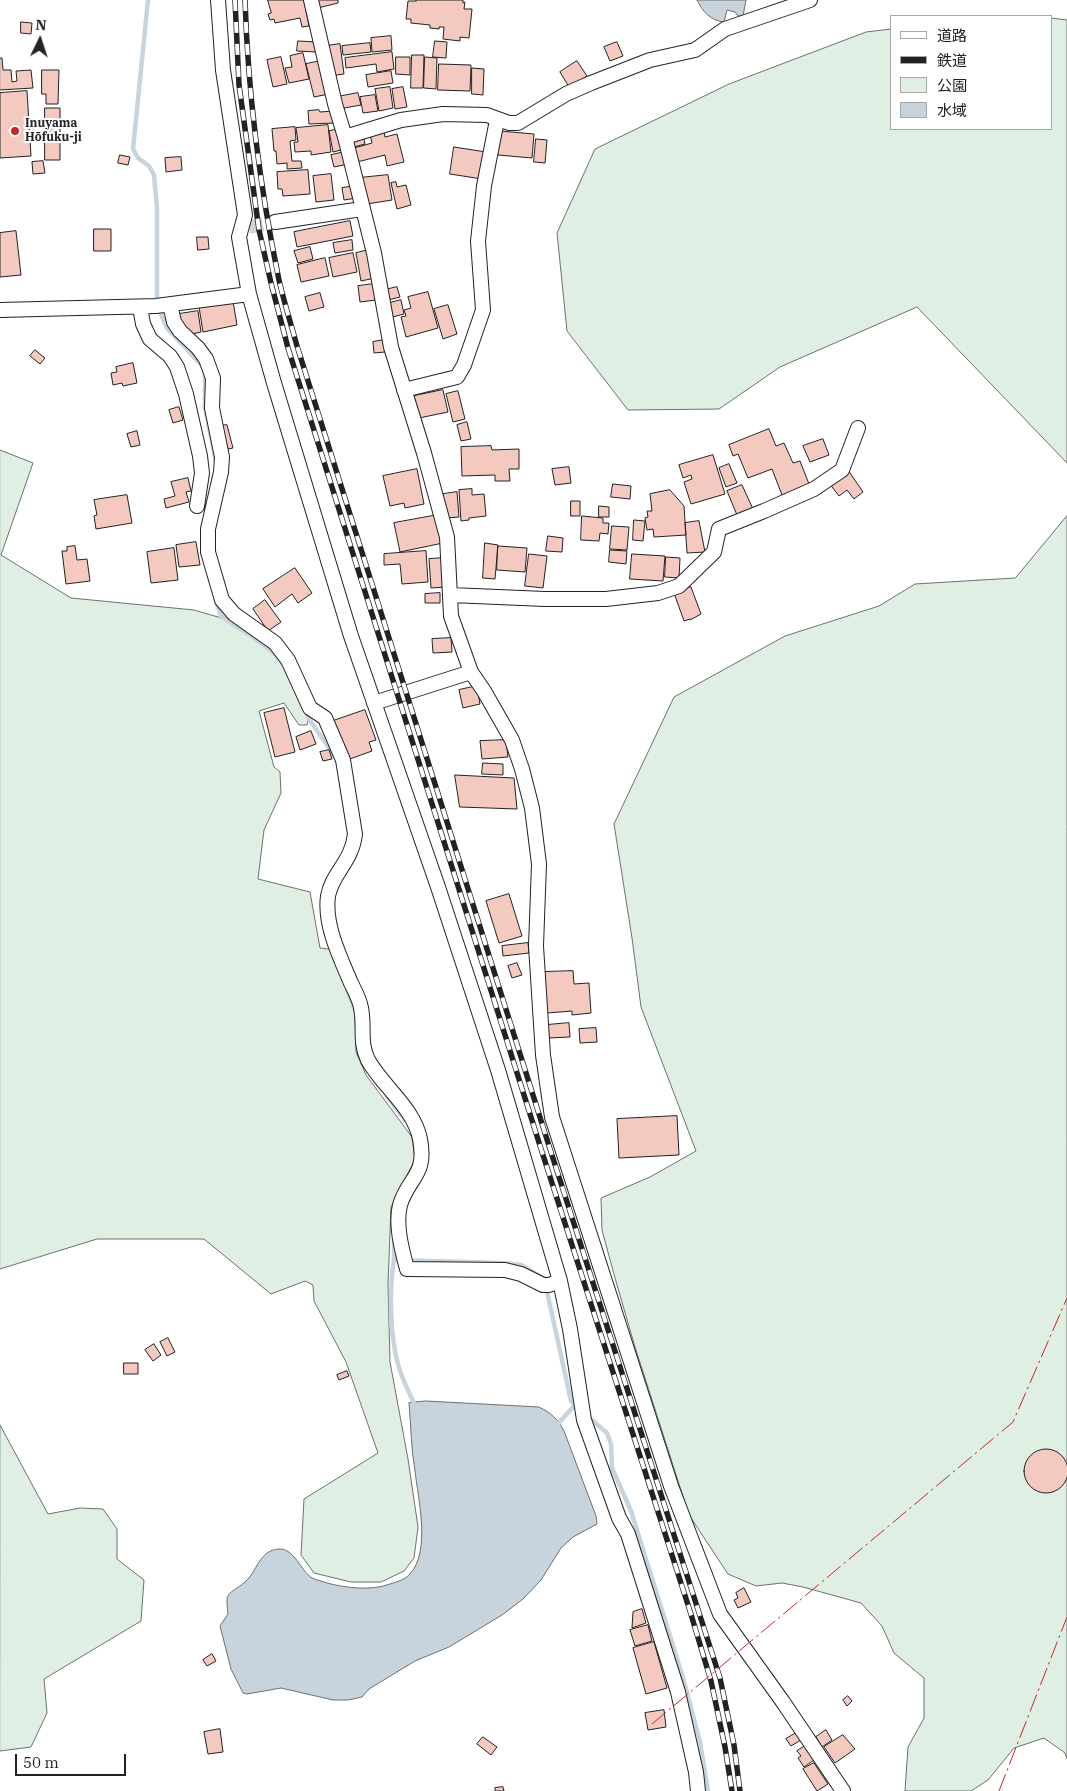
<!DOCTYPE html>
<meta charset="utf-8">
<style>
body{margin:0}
#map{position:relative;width:1067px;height:1791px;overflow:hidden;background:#fff;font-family:"IBM Plex Serif","Noto Sans JP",serif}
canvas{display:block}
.legend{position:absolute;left:890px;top:15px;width:162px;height:115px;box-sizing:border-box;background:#fff;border:1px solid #a7a7a7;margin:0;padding:6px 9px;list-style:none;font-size:15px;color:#222}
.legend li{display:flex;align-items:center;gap:10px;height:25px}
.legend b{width:25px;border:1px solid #a7a7a7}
.north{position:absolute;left:15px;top:15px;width:50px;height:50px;-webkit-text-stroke:4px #fff;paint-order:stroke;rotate:4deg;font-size:14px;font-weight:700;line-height:20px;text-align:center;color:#222}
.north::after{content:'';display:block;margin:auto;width:18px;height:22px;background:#222;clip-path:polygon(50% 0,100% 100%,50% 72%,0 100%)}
.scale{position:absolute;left:15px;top:1754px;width:111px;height:22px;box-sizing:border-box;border:2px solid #222;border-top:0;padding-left:6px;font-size:15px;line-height:18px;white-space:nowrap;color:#222;-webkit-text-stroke:4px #fff;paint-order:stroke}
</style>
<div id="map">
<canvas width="1067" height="1791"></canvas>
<ul class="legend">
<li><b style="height:6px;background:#fff"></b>道路</li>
<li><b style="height:6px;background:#222"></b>鉄道</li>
<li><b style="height:14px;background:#e0efe3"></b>公園</li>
<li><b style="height:14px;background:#c7d3dd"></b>水域</li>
</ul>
<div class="north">N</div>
<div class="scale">50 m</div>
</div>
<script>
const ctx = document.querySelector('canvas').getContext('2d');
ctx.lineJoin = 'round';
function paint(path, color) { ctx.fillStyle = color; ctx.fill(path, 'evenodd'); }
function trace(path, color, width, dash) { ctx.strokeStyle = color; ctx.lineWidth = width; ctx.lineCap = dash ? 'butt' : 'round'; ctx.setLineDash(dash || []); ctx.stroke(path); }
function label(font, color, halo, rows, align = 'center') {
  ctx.font = font + ' "IBM Plex Serif",serif'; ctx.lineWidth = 4; ctx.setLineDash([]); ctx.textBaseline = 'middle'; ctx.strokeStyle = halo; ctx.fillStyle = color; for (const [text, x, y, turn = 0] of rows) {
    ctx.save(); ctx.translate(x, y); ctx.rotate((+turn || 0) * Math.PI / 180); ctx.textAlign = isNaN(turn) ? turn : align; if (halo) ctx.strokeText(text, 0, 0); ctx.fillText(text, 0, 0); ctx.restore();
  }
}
const green = new Path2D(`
 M1051 18 1067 20V463L917 307 780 367 719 409 628 410 567 331 557 233 595 149 729 84 866 32 891 29V129H1051Z
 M0 450 33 463 1 555 71 598 194 610 242 624 283 657 310 714 307 725H299L284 703 259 711 274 767 280 772 281 793 264 830 258 879 310 892 320 948 336 950 355 1009 356 1052 366 1075 412 1137 415 1160 391 1207 388 1284 390 1362 408 1459 418 1527 414 1558 404 1571 381 1582H351L314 1573 301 1555 304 1499 378 1453 346 1362 314 1301 313 1285 305 1281 271 1294 204 1239H97L0 1269Z
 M1067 516V1759L1065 1753 1044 1738 1014 1748 988 1780 971 1791H905L908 1747 924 1718V1678L894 1653 882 1626 861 1603 803 1587 782 1583 756 1586 728 1574 689 1515 635 1347 615 1278 602 1230 601 1198 650 1177 696 1151 641 1007 632 938 614 824 674 697 785 636 879 606 915 584 1015 578Z
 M0 1425 48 1514 80 1508 103 1509 117 1529V1559L144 1580 141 1621 44 1679 47 1713 31 1747 0 1751Z`);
paint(green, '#e0efe3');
trace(green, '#6f6f6f', 1);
const water = new Path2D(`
 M697 0H746L743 16H738L735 12 727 10 724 22C711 21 702 11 697 0Z
 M426 1401 539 1407C551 1413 558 1419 564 1431L596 1516 597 1524 573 1537 561 1548 541 1580 523 1599 502 1615 449 1647 415 1661 369 1689 362 1697 348 1700H333L281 1688 247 1694 243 1693 231 1669 220 1626 228 1614C225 1590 228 1596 245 1582 257 1572 259 1550 279 1549 294 1548 301 1571 312 1578 316 1580 322 1581 327 1583 346 1588 371 1591 390 1584 397 1582 406 1579 410 1574 431 1551 418 1498 415 1471 411 1448 411 1425 409 1403Z`);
paint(water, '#c7d3dd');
trace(water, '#6f6f6f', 1);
trace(new Path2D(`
 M148 0 133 149 138 158 149 166 154 175 157 209V300L161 314 167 328 205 369V407L216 462
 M216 601 221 616 250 635 273 652 286 668
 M304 709 311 722 334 755
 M347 989 356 1012
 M387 1096 405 1120
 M394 1238V1260L502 1263 521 1265 543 1278
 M394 1260C389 1289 390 1336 398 1364 402 1379 409 1393 416 1407
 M546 1287 571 1401 578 1409
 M586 1415 607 1433 611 1444 612 1468 631 1511 684 1681 700 1742 708 1791
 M557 1425 574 1406`), '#c7d3dd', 4.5);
const building = new Path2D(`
 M268 0H304L309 26 302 27 300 18 275 23 274 19 270 20 268 14 271 13Z
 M316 0H338V3L318 8Z
 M416 0H463V3L465 2 464 9H472L469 38 460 37V41L443 39 444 27H439V29L430 28V25L411 23V19H406L408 1H416Z
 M21 22 32 23 31 34 21 33Z
 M391 36 392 50 372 52 371 38Z
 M298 41 317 42 316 52 297 51Z
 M435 41 447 42 446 58 433 57Z
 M617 42 623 56 610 61 604 47Z
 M370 43 371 52 343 55 342 46Z
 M340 44 344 74 330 76 326 46Z
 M392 52 394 69 377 72 376 64 346 68 345 58Z
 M303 53 309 79 289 83 285 68 292 67 290 56Z
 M412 55H424L423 88H411Z
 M281 57 287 84 273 87 267 60Z
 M396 57H410V75L396 74Z
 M425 57 437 58 436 89 424 88Z
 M0 58H2L3 70H11L12 82 17 81 16 71 31 70 33 88 0 90Z
 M321 61 329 94 314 97 306 64Z
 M577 61 587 76 569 87 560 72Z
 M439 64 471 65 470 91 438 90Z
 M472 68 484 69 483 95 472 94Z
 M42 70H59L58 104H46V94H42Z
 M391 71 393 83 368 87 366 75Z
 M390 87 393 108 379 111 375 89Z
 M403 87 407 107 395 109 392 89Z
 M27 91 31 156 0 158V93Z
 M358 93 361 105 339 109 337 97Z
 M375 95 378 111 363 113 360 97Z
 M45 108H60V160H45Z
 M319 110 320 112 333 111 334 123 309 124 308 111Z
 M328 125 331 152 311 155V151L295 152 294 142H298L296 128Z
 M295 127 296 140 290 141 292 161H301L302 168 287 169V163L277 164 276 151H274L272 129Z
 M383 127 385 137 397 134 404 162 387 166 385 155 357 162 354 148 372 143 369 130Z
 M341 129 345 149 333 152 329 131Z
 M500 131 534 134 532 158 498 155Z
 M363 134 365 144 350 148 347 138Z
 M536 139 547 140 545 163 534 162Z
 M454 147 486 152 482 179 450 174Z
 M345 152 348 164 334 167 331 155Z
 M120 155 130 157 128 165 118 163Z
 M181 157 182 170 166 172 165 158Z
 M43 161 45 173 33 174 32 162Z
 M308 170 310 194 283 196 282 189H278L277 172Z
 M331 174 334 200 316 202 313 176Z
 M388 175 392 200 367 204 359 178Z
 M396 182 397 187 406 185 411 205 397 209 391 183Z
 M355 186 357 198 344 200 342 188Z
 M350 221 353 236 297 247 294 232Z
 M94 229H111V251H94Z
 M16 231 21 275 0 277V233Z
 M197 237H208L209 249 198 250Z
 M352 240 353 250 335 253 333 243Z
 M310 247 313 259 298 263 294 251Z
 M369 250 375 278 361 281 356 253Z
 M353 253 357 272 333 277 329 258Z
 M325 258 329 276 301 282 297 265Z
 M374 284 376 300 360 302 358 286Z
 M397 287 400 297 388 300 385 290Z
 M428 292 438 328 406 337 401 317 406 316 404 310 411 308 408 297Z
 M320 293 324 307 309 311 305 297Z
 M401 300 404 314 389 318 386 304Z
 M233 301 237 325 203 332 199 307Z
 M448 305 457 334 443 339 434 309Z
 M198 311 201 332 188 335 187 328 182 329 179 314Z
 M384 340 385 352 374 353 373 342Z
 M35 350 45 358 40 364 30 356Z
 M133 363 137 383 123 386 122 383 113 385 111 373 117 372 116 367Z
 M443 390 448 412 419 418 414 396Z
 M458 391 465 419 453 422 446 394Z
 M179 407 183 420 173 423 169 410Z
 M467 422 471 439 461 441 457 425Z
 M227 425 233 448 228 449 227 445H225L220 426Z
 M769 429 776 446 784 443 793 463 800 461 809 484 782 495 772 469 748 478 738 454 733 456 729 445Z
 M137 431 140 445 131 447 127 434Z
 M823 439 829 455 810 462 803 446Z
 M491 446 492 450 519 449V469H509L510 481H495V475L462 476 461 447Z
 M713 455 725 494 691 504 684 482 692 479 691 475 683 478 679 465Z
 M729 464 737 483 726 487 719 468Z
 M569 467 571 483 555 485 552 469Z
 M417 469 424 504 405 508 404 503 390 506 383 476Z
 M848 470 863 492 854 499 847 490 839 496 829 483Z
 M188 478 191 491 186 492 189 502 166 508 164 499 175 496 171 482Z
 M613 484 631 486 630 499 611 497Z
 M742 485 753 509 737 515 727 491Z
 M472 489V495L484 494 486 516 469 518V520L461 521 459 490Z
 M670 490 684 506 686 535 654 537 653 529 647 530 645 518 648 517 647 511H652L650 494Z
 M457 492 459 517 445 518 443 494Z
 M127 495 132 523 96 529 94 516 97 515 94 500Z
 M571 501H580V516H571Z
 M599 506 609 507V517H599Z
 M438 515 443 543 400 552 394 523Z
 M582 516 603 518V523H609L608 534 600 533 599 541 581 540Z
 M634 520 645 521 643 541 633 540Z
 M699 521 705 552 687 553 685 523Z
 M612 526 629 527 627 550 610 549Z
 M548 536 563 538 562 552 546 551Z
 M196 542 200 565 179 567 176 545Z
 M485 543 498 545 495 579 483 578Z
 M75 546 77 560 87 559 90 581 66 584 62 551H67V547Z
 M498 546 527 548 525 572 497 570Z
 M174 548 178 580 151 583 147 552Z
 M610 550 627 551 626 564 609 562Z
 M426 551 428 582 402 584 400 564 384 565V554Z
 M529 554 547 556 543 588 525 586Z
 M632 554 665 556 663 581 630 579Z
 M666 557 680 558 679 578 665 577Z
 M444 558 446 587 431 588 429 559Z
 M295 568 312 593 298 603 292 594 275 607 263 589Z
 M691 587 701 614 690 620V619L684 621 674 593Z
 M440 593V603H425V594Z
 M265 600 281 622 268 631 253 609Z
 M451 638 452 652 433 653 432 639Z
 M477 686 480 704 463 708 459 690Z
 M284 708 295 752 275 757 264 713Z
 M365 710 376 740 369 742 372 751 347 760 333 721Z
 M311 731 316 744 300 750 296 737Z
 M506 740 508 757 482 759 480 741Z
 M329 750 332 759 323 761 320 752Z
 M483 763 503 764V775L482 774Z
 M455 775 514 778 517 809 460 807Z
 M509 894 522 936 499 943 486 901Z
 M528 943 529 953 503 956 502 946Z
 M517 963 522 975 512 978 508 966Z
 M573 971 574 984 589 983 591 1013 572 1015V1011L547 1013 544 972Z
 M569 1023 570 1037 548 1038 547 1025Z
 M596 1028 597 1042 580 1043 579 1029Z
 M677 1116 679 1155 619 1158 617 1119Z
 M168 1338 175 1352 167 1356 160 1342Z
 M154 1344 161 1355 153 1361 145 1350Z
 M124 1363H138V1374H124Z
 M347 1371 349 1376 339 1380 337 1375Z
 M1024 1471a22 22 0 1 1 44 0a22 22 0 1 1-44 0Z
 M744 1588 751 1602 738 1608 734 1600 738 1598 736 1593Z
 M642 1609 646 1623 632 1628 633 1612Z
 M648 1625 652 1641 635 1646 630 1630Z
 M654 1642 667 1688 646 1694 633 1648Z
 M212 1654 216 1661 207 1666 203 1660Z
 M848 1696 852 1701 847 1706 843 1700Z
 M664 1710 666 1727 648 1730 645 1713Z
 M220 1729 223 1752 208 1754 204 1732Z
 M826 1730 832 1740 822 1747 816 1737Z
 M796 1733 801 1740 791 1746 786 1739Z
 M843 1735 855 1749 835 1763 824 1747Z
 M483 1737 497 1747 491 1755 477 1744Z
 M805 1746 814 1760 804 1767 798 1758 801 1756 797 1751Z
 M814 1763 828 1784 817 1791 803 1769Z
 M503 1787 504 1791H495V1788Z`);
paint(building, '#f3c9c0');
trace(building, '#222', 1);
trace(new Path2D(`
 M249 227 275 222`), '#d3d3d3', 14, [14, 7]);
const minor = new Path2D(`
 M218 0 223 70 245 215 239 237 249 294 274 383 351 636 438 887 498 1070 560 1281 570 1329 584 1420 619 1518 628 1534 678 1692 696 1772 698 1791
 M311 0 335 104 345 137 374 253 391 347 424 453 447 537 451 616 471 672 484 691 512 740 522 769 532 808 539 864 536 946 543 1055 552 1117 671 1486 720 1614 783 1702 843 1791
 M345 137 401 120 443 114 487 115 509 123H518L566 94 591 83 650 60 695 50 725 29 810 0
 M275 222 362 209
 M170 304 174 322 180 331 198 348 206 359 213 378 212 408 222 457 221 472 208 529V552L222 600 234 614 275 643 288 660 310 708 325 718 343 760 355 834C352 862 332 873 328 896 324 925 340 957 351 983 355 991 360 1000 361 1008 365 1027 359 1042 368 1060 383 1087 414 1108 420 1139 427 1176 409 1176 400 1205 395 1225 402 1250 407 1269L505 1270 521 1274 543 1285H549L560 1281
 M140 307 143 324 150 339 170 356 177 367 186 394 200 456 202 473 197 506
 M0 310 156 306 249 294
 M404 390 457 377 464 365 483 310 478 241 484 186 497 120
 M451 595 545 599H606L658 593 679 586 714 552 719 529 764 511 814 489 842 470 858 428
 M374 703 471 672`);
trace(minor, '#222', 16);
trace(minor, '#fff', 14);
const rail = new Path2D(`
 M235 0 239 85 259 230 271 283 288 348 542 1152 690 1611 711 1681 725 1747 732 1791
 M245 0C248 94 260 188 279 280 284 302 291 324 297 346L550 1149 720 1678 734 1745 740 1791`);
trace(rail, '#222', 5.5);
trace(rail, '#fff', 4, [11]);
trace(new Path2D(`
 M652 1724 1013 1422 1067 1298
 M999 1791 1067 1617`), '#c62828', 1, [18, 4, 2.5, 4]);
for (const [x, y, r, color] of [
 [15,131,5,"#c62828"]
]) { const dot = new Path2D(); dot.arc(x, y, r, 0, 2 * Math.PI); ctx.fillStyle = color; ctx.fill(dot); trace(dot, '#fff', 2); }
label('bold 12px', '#222', '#fff', [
 ["Inuyama",25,124],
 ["Hōfuku-ji",25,138]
], 'left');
</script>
